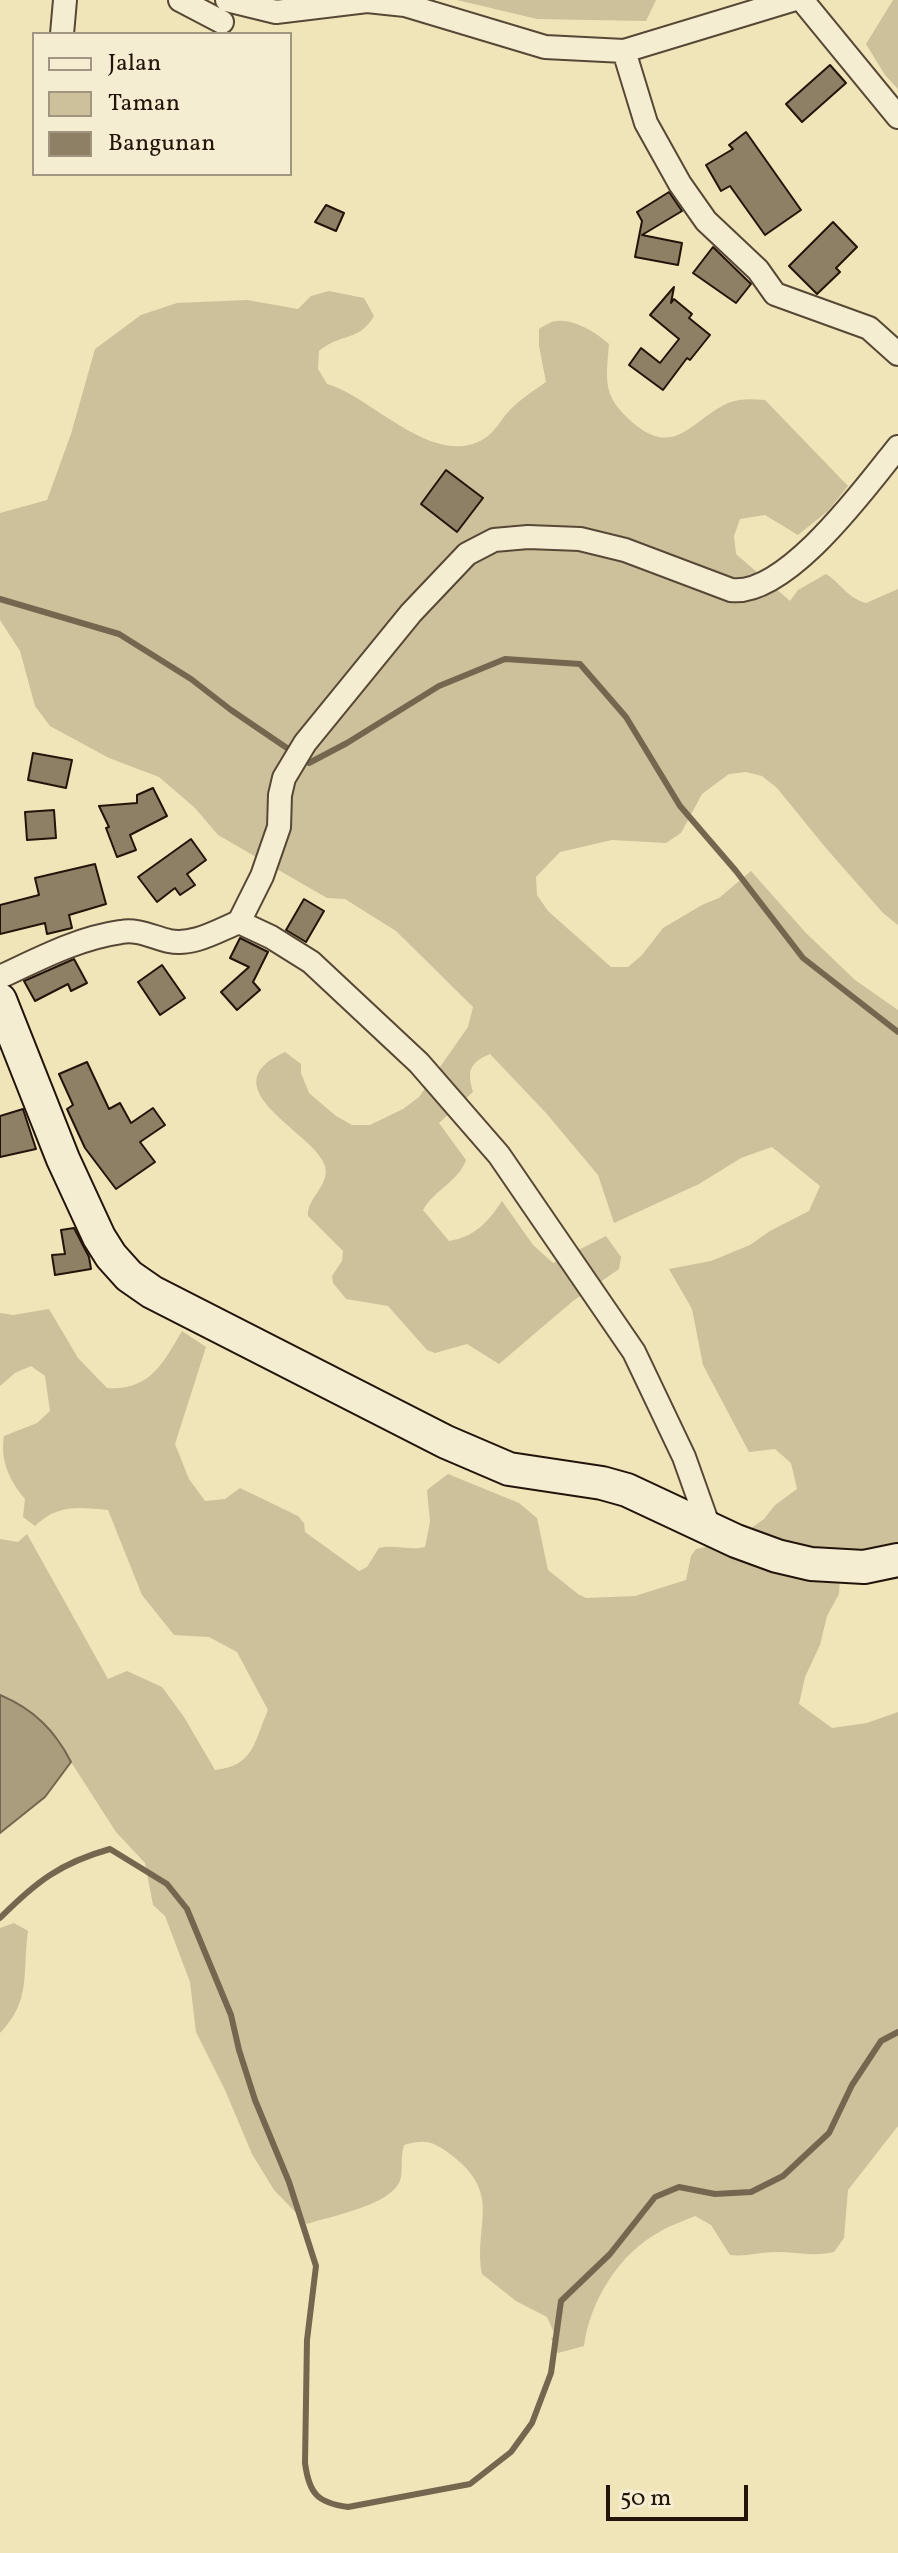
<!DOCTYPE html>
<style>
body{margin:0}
#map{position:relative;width:898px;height:2553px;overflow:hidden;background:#f0e4b9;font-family:Vollkorn,serif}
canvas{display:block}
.legend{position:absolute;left:32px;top:32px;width:260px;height:144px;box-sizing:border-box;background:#f5edd2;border:2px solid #a19682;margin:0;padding:10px 14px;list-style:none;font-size:24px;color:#221409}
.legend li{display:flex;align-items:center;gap:16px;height:40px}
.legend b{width:40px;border:2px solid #a19682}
.scale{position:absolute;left:606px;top:2485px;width:142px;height:36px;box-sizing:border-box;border:4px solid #221409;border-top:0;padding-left:10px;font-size:24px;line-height:28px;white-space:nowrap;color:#221409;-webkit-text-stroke:6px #f5edd2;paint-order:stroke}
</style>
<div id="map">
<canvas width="898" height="2553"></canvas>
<ul class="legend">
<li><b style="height:10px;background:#f5edd2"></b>Jalan</li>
<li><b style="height:22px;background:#cdc19b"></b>Taman</li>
<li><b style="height:22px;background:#8d8065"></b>Bangunan</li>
</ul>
<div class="scale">50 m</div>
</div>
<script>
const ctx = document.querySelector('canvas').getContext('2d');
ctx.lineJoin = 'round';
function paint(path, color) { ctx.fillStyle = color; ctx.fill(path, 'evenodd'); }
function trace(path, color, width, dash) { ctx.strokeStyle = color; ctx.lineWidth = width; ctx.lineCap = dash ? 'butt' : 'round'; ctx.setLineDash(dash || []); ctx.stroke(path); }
paint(new Path2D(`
 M457 0H656L646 21 537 19Z
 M893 0H898V89L885 75 866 44Z
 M329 291 364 298 374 316C359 342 340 333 319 351L318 369 327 384C372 396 437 474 488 436 497 429 503 416 512 408 522 398 535 390 546 382L539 346V329C544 326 551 321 557 321 574 319 597 333 609 344 606 381 602 395 632 422 675 459 690 421 728 403 741 398 752 399 765 400L848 486 828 511 798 535 765 515 740 519 734 536 736 554 790 601 798 590 826 574C843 585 846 597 866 603L898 589V925L883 913 825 847 777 788 762 776 746 772 729 774 702 794 681 833 666 843 612 840 560 852 536 877 537 895 548 911 611 967H628L642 955 663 928 702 905 719 898 751 871 806 933 855 980 898 1010V1551L841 1557 839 1594 827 1616 820 1645 805 1677 799 1704 832 1728 867 1723 898 1712V2126L848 2190 844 2238 834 2252C813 2257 796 2252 776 2252 760 2252 746 2257 730 2255L711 2225 695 2216C684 2221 671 2225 661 2231 619 2253 590 2301 584 2346L558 2353 551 2338 555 2335 547 2317 516 2301 482 2274C473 2224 504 2194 450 2154 433 2141 425 2139 404 2145 400 2160 403 2164 401 2177 396 2205 330 2216 307 2224L274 2190 252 2154 225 2090 196 2032 190 1982 165 1916 153 1905 145 1863 116 1832 71 1762 59 1739 22 1708 0 1695V1539L18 1542 27 1534 108 1679 127 1671 162 1687 184 1717 215 1770C254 1766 254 1742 268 1710L237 1652 209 1637 174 1635 142 1595 108 1510C79 1507 57 1504 35 1526L23 1517 25 1499C9 1480 0 1460 4 1436L37 1423 50 1411 45 1376 31 1366 15 1373 0 1386V1313L13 1315 49 1309 78 1358 107 1388C150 1391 163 1363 182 1331L206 1347 175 1444 189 1479 205 1501 225 1499 240 1488 298 1516 304 1523 305 1532 359 1571 367 1567 379 1548C394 1544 409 1551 425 1547L430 1522 427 1490 448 1474 519 1503 537 1518 548 1570 578 1594 586 1598 635 1596 686 1580 691 1556 696 1549 733 1541 764 1519 775 1505 797 1489 791 1463 775 1449 749 1452 703 1365 692 1309 669 1269 711 1261 750 1245 770 1231 809 1211 820 1186 772 1147 741 1158 699 1184 614 1223 598 1175 546 1113 490 1054C469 1063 467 1071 473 1092L439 1123 466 1160C459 1181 434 1190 423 1210L449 1241C475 1237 488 1222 502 1201L533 1245 553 1263 606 1236 621 1257 619 1269 573 1301 499 1364 467 1344 435 1353 427 1350 388 1306 346 1299 333 1283 332 1276 342 1261 343 1251 308 1216C307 1197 330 1186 325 1166 317 1134 205 1088 285 1052L301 1064V1073L309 1093 336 1116 352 1125H370L403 1109 419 1097 468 1027 473 1007 396 931 345 899 327 898 218 835 195 808 159 777 109 758 50 726 35 706 20 651 0 620V513L47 500 71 434 95 349 141 315 177 303 247 300 298 309 311 296Z
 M14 1923 28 1931C22 1973 32 2000 0 2033V1928Z`), '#cdc19b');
const water = new Path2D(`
 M0 1695C33 1709 55 1730 71 1762L45 1797 0 1833Z`);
paint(water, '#aa9d7d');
trace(water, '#74664f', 2);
trace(new Path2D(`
 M0 599 119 634 191 679 231 710 309 763 347 743 439 686 505 659 580 664 626 717 680 806 736 871 803 958 898 1032
 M0 1918C36 1882 60 1863 110 1849L167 1884 187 1909 231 2015 239 2050 255 2100 289 2182 316 2266 307 2340 305 2463C309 2493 317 2503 348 2507L470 2484 511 2452 532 2423 551 2373 561 2301 610 2254 655 2197 679 2187 715 2194 751 2192 783 2176 829 2133 852 2085 881 2041 898 2032`), '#74664f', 6);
const building = new Path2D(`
 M830 65 846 83 802 122 786 104Z
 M746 132 801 210 765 235 730 186 721 191 706 165 733 149 729 145Z
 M669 192 682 211 642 235 682 243 678 265 635 257 642 221 637 212Z
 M326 205 344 213 336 231 315 222Z
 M833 222 857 247 836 268 840 272 817 294 789 266Z
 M713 247 751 284 736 303 693 273Z
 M674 287 671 303 674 299 692 314 689 318 710 335 690 360 687 358 663 390 629 365 641 348 660 363 679 339 650 315Z
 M446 470 483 498 457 532 421 504Z
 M33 753 72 760 66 788 28 780Z
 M153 788 167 816 130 835 136 850 117 857 106 828 109 827 99 806 137 803V795Z
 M54 810 56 838 27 840 25 812Z
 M191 839 206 860 187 874 195 885 180 895 175 888 157 902 138 877Z
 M95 864 106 904 69 915 72 928 47 934 45 923 0 934V905L39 895 35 878Z
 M304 899 324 911 306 942 286 930Z
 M240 938 268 952 253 982 260 990 237 1010 221 992 249 967 230 958Z
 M74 959 87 983 71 991 68 984 35 1001 24 981Z
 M162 965 185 998 160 1015 138 982Z
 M87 1062 109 1109 120 1103 131 1123 153 1108 165 1125 140 1142 155 1162 116 1189 85 1148 67 1109 73 1105 59 1074Z
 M23 1109 36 1149 0 1157V1116Z
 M74 1228 89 1257 91 1269 55 1275 52 1255 65 1254 61 1230Z`);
paint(building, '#8d8065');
trace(building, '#221409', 2);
const minor = new Path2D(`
 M180 0 222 22
 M227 0 276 12 367 1 405 5 545 47 624 51 792 0
 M802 0 898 117
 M62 34 65 0
 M624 51 646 123 680 184 706 221 758 270 775 294 869 328 898 354
 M239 922 262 876 279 827 280 795 284 778 305 743 411 613 467 554 494 540 528 537 580 539 625 550 731 590C786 597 866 487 898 447
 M0 977C39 959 78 938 121 932 138 929 152 937 169 941 193 946 217 931 239 922L271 937 311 962 419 1063 499 1155 634 1352 684 1457 710 1530`);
const secondary = new Path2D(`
 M0 1000 63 1159 99 1237 111 1256 129 1276 152 1292 446 1442 509 1469 602 1483 627 1490 736 1541 777 1556 811 1564 864 1567 898 1560`);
trace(minor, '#564835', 26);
trace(secondary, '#221409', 36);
trace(minor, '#f5edd2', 22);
trace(secondary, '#f5edd2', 32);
</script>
